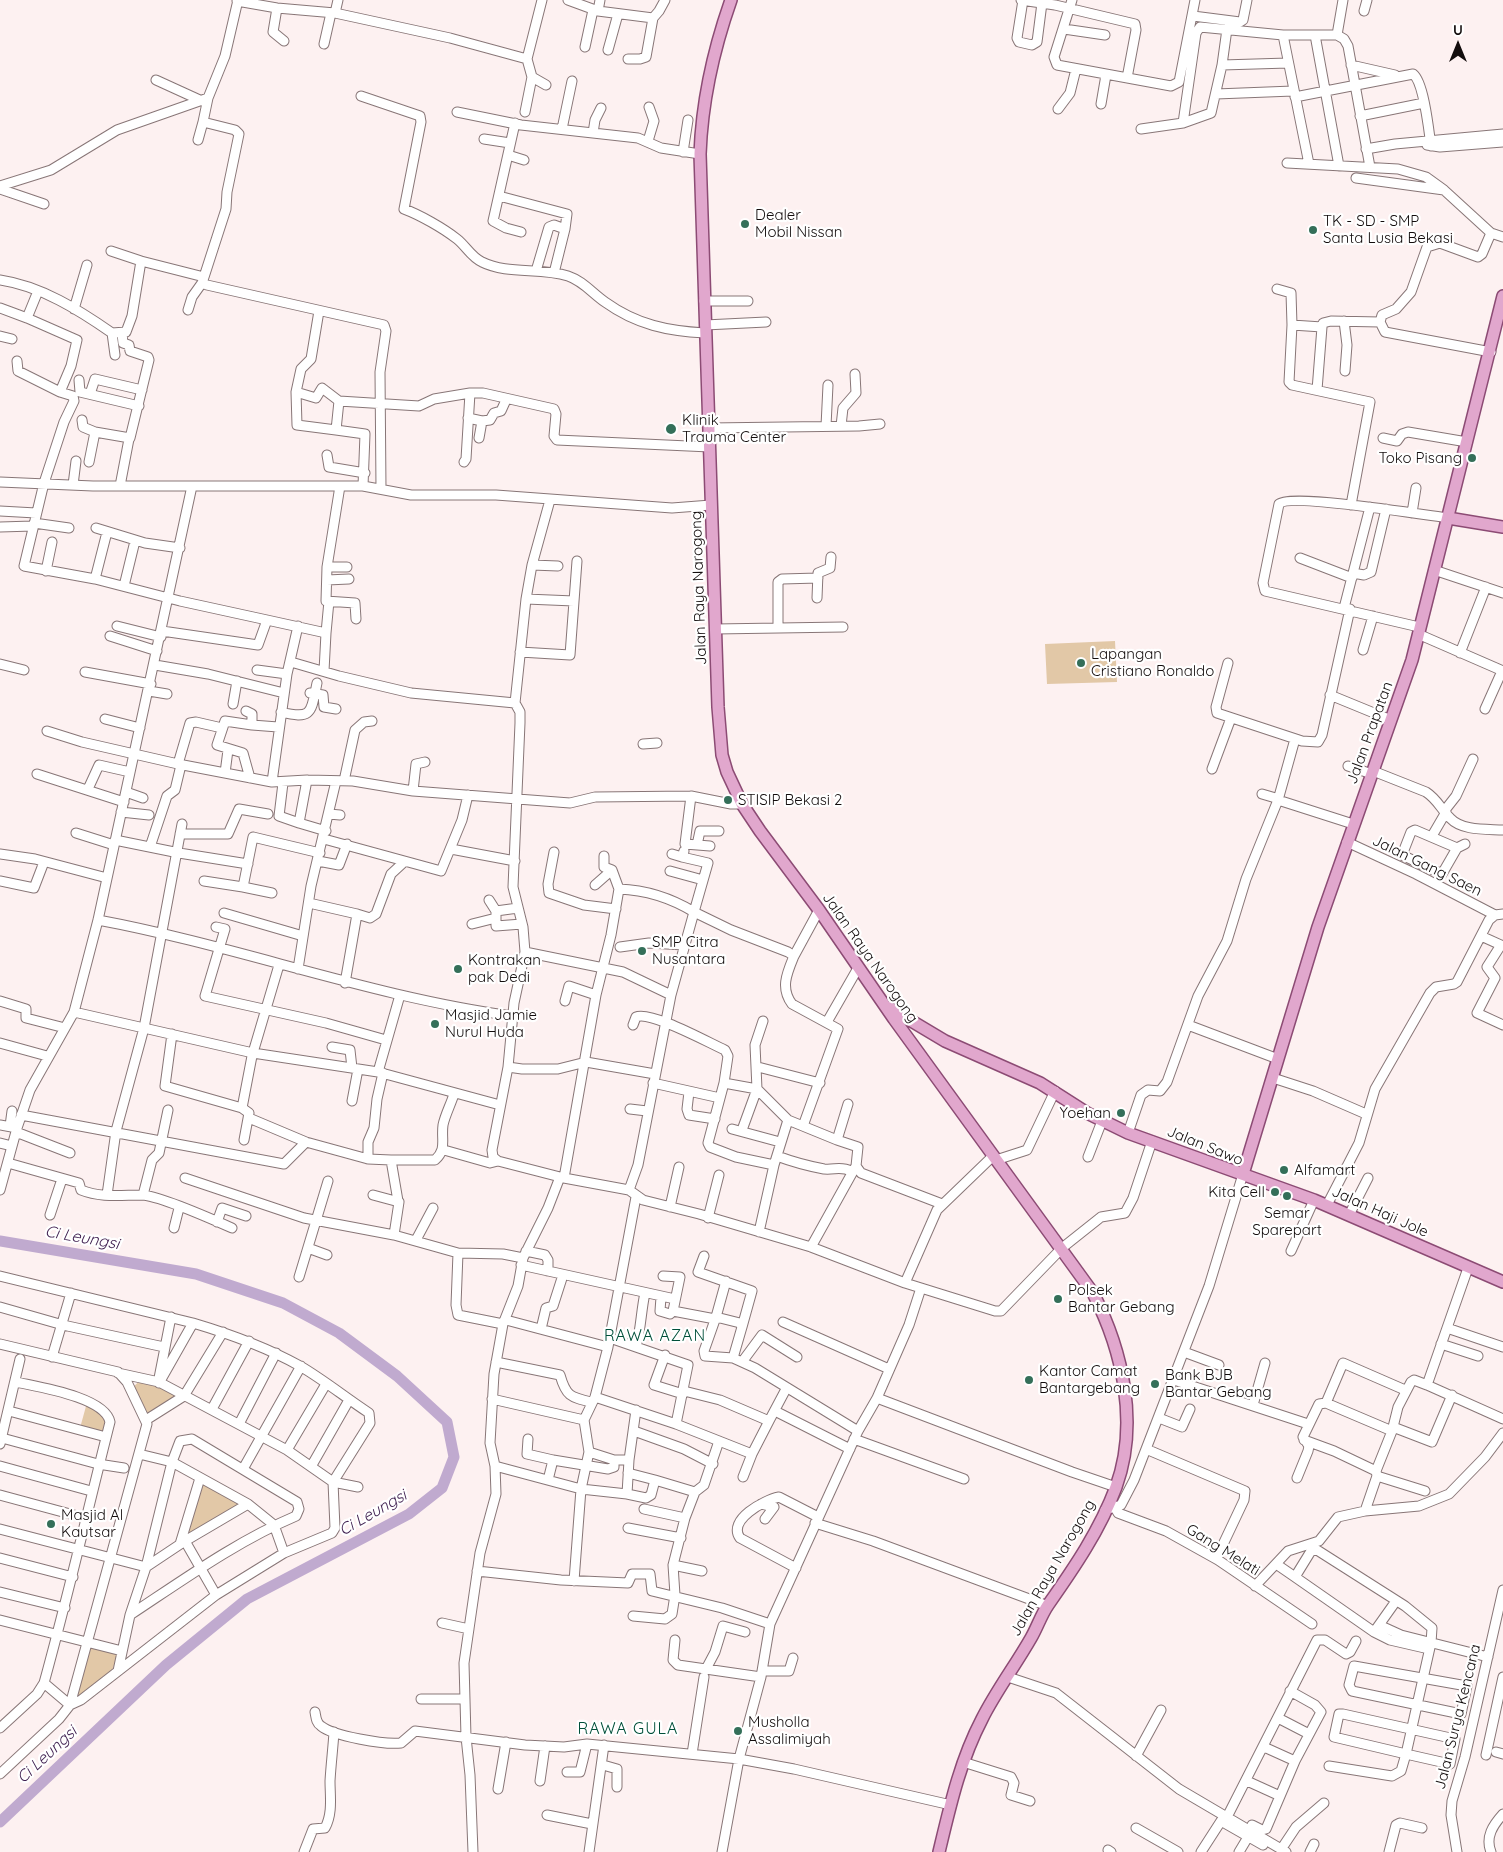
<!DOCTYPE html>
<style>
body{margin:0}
#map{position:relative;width:1503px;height:1852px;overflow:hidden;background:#fdf1f1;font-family:Quicksand,sans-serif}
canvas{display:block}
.north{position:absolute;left:1433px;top:20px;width:50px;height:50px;-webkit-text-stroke:4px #fff;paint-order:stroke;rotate:0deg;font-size:14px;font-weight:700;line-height:20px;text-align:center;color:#130d0d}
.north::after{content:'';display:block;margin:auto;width:18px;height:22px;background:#130d0d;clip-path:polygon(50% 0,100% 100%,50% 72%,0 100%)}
</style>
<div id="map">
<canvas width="1503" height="1852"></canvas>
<div class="north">U</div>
</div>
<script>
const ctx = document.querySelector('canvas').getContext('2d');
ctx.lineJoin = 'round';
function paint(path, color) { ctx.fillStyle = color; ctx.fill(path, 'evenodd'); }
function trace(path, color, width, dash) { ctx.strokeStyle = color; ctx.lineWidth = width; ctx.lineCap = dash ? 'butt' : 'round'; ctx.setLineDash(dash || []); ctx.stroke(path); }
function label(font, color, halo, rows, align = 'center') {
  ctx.font = font + ' Quicksand,sans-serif'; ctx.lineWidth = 4.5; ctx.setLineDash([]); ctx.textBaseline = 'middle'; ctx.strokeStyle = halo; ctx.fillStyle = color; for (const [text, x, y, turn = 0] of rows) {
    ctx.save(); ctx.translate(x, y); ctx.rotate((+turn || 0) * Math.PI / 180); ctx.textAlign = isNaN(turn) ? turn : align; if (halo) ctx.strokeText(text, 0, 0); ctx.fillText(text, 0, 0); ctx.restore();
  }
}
paint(new Path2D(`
 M1115 641 1117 682 1047 684 1045 644Z
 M145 1376 186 1395 149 1415 132 1388Z
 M88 1399 100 1402 115 1421 111 1435 80 1428Z
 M200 1478 248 1504 180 1544Z
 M88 1642 119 1651 110 1677 81 1700 74 1697Z`), '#e2c8a7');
trace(new Path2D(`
 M0 1241 196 1274 283 1303 339 1333 397 1376 447 1422 454 1457 442 1488 409 1514 247 1599 166 1665 0 1822`), '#c0aacf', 11);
const minor = new Path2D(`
 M542 0 527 59 532 77 546 85
 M568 0 598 11 653 18
 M1021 0 1055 5 1135 24 1136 30 1127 78
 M1023 0 1017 38 1019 42 1032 45 1037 42 1042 3
 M1072 0 1054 57 1057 65 1171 86 1179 82 1195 0
 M237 1 277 8 335 13 450 38 527 59
 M277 8 273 32 284 41
 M598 11 600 0
 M1364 11 1367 0
 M335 13 338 0
 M1193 16 1240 22 1243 20 1247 0
 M1064 29 1105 35
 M1283 35 1309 164
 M1315 35 1339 166
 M1337 35 1343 0
 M324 44 331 13
 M585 47 593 10
 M608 50 618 14
 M628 59H640L646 57 653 18 659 11 665 0
 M1222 65 1288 63
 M1351 65 1395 75
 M156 80 202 101
 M1216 94 1293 91
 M361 96 420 116 421 122 404 209C420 215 443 228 457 239 466 246 471 257 482 262 508 275 540 267 568 276 583 281 592 293 605 302 637 325 668 331 705 333
 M1295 97 1413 74C1424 82 1429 132 1431 146
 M1101 104 1106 75
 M1058 109 1070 93 1076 69
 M457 112 521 125 638 138 661 148 700 154
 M525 112 532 77
 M1360 116 1424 103
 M515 123 493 221 506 228 521 232
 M1183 123 1196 33 1200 27 1283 35H1337L1344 39 1348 46 1370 167
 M562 129 572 81
 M1141 129 1183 123 1211 113 1222 65 1227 29
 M593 133 595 120 601 108
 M484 139 510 143
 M198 140 203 122
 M648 141 654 121 649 107
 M1427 145 1440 147 1503 142
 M1366 149 1395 144 1503 134
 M683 152 688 120
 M508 155 524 160
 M1287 163 1398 169 1426 177 1444 190
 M1356 178 1444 190 1491 233 1503 237
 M0 186 51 170 117 130 208 98 225 56 238 0
 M0 189 44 204
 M499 196 567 214 565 229 554 273
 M1491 233 1482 254 1478 257 1440 243 1427 247 1411 292 1396 309 1382 315 1380 322 1385 332 1491 352
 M111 251 141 261
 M536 271 549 227 554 225 565 229
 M204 277 202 283 207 285 384 325 386 331 380 372 381 489
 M0 280C41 286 79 310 112 333L126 332 132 316 141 261 204 277 226 209 227 192 239 134 235 130 203 122 208 98
 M1277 289 1291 293 1292 325 1322 327 1323 323 1331 321 1380 322
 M704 301H748
 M0 308 27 318
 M74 309 87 265
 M188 310 192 297 202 283
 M319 311 311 359 301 369 296 392 297 425 336 430 339 401
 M1344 321 1347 345 1345 371
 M705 325 766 322
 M1292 325 1289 382 1292 385 1370 402 1351 505
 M112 333 115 355
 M0 336 12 339
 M17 361 18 371 60 392 71 366 77 340 27 318 38 291
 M79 380 80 392 139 406
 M1317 390 1322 327
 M60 392 73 396 74 401 64 422 44 483 24 566 95 579 180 601 267 620 258 645 162 631
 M296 392 316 398 322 388 339 401 419 406 434 399 470 393H483L554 409 556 414 554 436 557 440 710 447
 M90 394 95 379 142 390
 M468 418 482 421 479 438
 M82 420 83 427 95 432 130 438 149 360 148 357 130 351 129 345 123 343 122 333
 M482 421 490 420 494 413 501 411 506 400
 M826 426 828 385
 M841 426 843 408 856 393 855 374
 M710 428 859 426 880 424
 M336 430 365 434 363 486
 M1383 438 1397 441 1402 434 1408 432 1467 442
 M327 455 329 467 365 473
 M89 462 95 432
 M464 462 466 459 470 393
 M0 482 93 486H363L411 495H496L672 508 711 505
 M73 485 76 461
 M120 486 129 439
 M340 486 327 567 326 601 355 603 356 619
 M550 500 532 565 526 599 515 703 520 712V723L513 887 523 927 525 952 514 1003 508 1067 492 1150 493 1157 498 1161 564 1178 629 1190 638 1165 671 995 694 912 731 930 788 952 794 956 819 910
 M0 511 36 513
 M1412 513 1416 488
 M34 523 69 528
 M0 527 33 526
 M96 528 145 543 180 548
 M1300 558 1352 578
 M532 565 558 566
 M327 567H347
 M1434 570 1503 593
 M46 571 52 542
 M1353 573 1364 575 1371 572 1386 509
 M95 579 107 532
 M327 580 349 579
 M124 586 135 541
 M817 598 818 573 830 568 831 557
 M526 599 574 601
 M1344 608 1370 507
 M267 620 326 633 324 671
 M117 626 161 637
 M1419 627 1265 591 1263 583 1279 504C1289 493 1425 515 1448 518
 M778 628V582L782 579 818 578
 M715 629 843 627
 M326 633 329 601
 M1418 634 1503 671
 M110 636 157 651
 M1363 650 1373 616
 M520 652 570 655 577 561
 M1460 653 1486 587
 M291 662 339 676 411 693 515 703
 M1228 663 1216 707 1217 713 1302 741 1318 742 1322 735 1350 609
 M0 664 24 670
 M155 665 208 674 284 693
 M257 670 287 674 298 626
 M85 672 151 684
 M149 691 167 694
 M310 693 323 695 324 707 336 709
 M1330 695 1391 720
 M233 704 237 681
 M1485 709 1502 671
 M246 711 252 714V725L278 727
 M281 712C313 720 311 712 317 683
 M105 719 140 728
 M47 731 82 742 178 764 272 782 307 780 353 781 413 791 570 803 595 797 691 796 731 804H742
 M643 744 657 743
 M178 764 190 723 196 722 222 728
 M1348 766 1372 774
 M1212 769 1231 718
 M1373 771 1426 792C1437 799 1441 809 1450 818 1462 831 1486 829 1503 830
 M225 773 228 750
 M37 774 124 802
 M250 778 243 753 217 745 225 721 252 725
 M344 781 355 730 364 722 372 721
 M272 782 287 674
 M283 783 279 816 299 823 307 780
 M88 789 99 765 130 772
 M413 791 416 764 425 762
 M126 792 143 798
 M1262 794 1279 799
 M691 796 685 844 710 846
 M1278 800 1353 824
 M1445 810 1456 796 1473 759
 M121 812 149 815
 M329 814 340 815
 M299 823 326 831
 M76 833 114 845
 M180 834H228L239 809 268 814
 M1432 836 1446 812
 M324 839 441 871 462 820 468 795
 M115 840 179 853 248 864
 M1347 842 1416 874 1495 915
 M697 845 700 831H719
 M150 847 167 796 175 790 181 765
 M1457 848 1442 874 1402 855 1411 832 1415 830 1457 848 1465 844
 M451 849 515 861
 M554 852 548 884 549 893 584 905 616 909
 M0 854 35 859 107 878
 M672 854 682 857 684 851
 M604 856V867L612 870 619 889
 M318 861 339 865 347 844
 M670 871 703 880
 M0 881 34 888 44 862
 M204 881 243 887
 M595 885 612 870
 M272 893 243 887 253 837 320 853
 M489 900 496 911 518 908
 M309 903 357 914
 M496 911V926L522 924
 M224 913 303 936
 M98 920C238 946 372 997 513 1016
 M472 924 496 918
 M216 927 225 929 205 996 326 1023 386 1040
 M1481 936 1503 946
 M1501 945 1487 967 1495 978 1477 1013 1503 1025
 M620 947 649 943 684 945
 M525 952 623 972 671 995
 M794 956C787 973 780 988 792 1004L838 1029 803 1126
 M298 969 311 886 336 781
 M345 983 357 914 370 918 376 914 391 874 404 862
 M0 1001 26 1009V1018L65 1028
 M565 1001 569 986 596 995
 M74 1012 253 1053 378 1072 500 1105
 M827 1022 858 968
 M633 1025 636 1017C650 1010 709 1043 725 1050L728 1056 724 1083
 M1188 1025 1278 1059
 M172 1034 165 1086 242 1108
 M0 1043 47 1056
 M332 1047 350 1050 352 1068
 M508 1067 522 1069H558L586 1062 655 1074
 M758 1067 820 1083
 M378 1072 400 995
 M1273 1078 1313 1091 1366 1114
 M653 1083 720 1098 724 1083 757 1089 788 1120 837 1140 858 1147 856 1166 861 1173 942 1204
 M689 1092 687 1109 689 1115 715 1119
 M720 1098 708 1143 710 1147 736 1157 774 1165
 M352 1101 358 1069
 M630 1109 647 1111
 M21 1115 284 1164 306 1142 368 1159 391 1160 398 1201
 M249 1118 306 1142
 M0 1125 17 1128
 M10 1126 12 1111
 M732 1129 780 1142
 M742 1130 757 1089 755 1045 763 1021
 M16 1132 70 1153
 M1128 1133 1141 1095 1148 1090 1160 1091 1167 1082 1198 996 1227 941 1246 879 1278 800 1295 739
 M244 1140 249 1113 242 1108 252 1056 279 965
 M837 1140 848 1104
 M0 1143 12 1146
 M444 1150 490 1163 498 1161
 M777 1156C793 1162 808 1166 824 1169 835 1170 841 1166 851 1171
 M1088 1157 1102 1121
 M368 1159V1142L374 1128 377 1099 383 1073
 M391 1160H435C447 1149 441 1140 443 1125 445 1115 451 1104 454 1094
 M996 1160 1027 1150 1055 1091
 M8 1163 79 1183 81 1190C101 1198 121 1195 142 1195 160 1196 214 1220 232 1228
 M185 1178 304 1218 394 1235 458 1253 503 1254 523 1258
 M564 1178 596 995 611 935 619 889C646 890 671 898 694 912L708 863 682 857
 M0 1190 17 1128 30 1090 74 1012 98 920 192 486
 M629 1190 643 1200 699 1214 811 1247 905 1283 995 1311H1001L1062 1248 1101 1217 1125 1213 1133 1198 1152 1141
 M107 1195 116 1131 144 1028 182 824
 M143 1195 152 1160 159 1153 168 1110
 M373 1195 399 1202 394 1235
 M1327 1205 1359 1143 1375 1089 1430 993 1436 987 1454 984 1457 982 1489 920 1495 915 1503 914
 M670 1207 679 1167
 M50 1215 62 1179
 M1349 1215 1368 1178
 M708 1218 719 1175
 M217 1222 222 1208 246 1216
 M174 1228 179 1208
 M759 1232 774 1165 788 1120
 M416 1240 433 1208
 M811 1247 856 1166
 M308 1248 327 1255
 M526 1251 545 1255 548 1260V1271
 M1291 1251 1314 1200
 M458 1253 456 1305 458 1315 503 1324
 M704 1256 698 1272 752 1291 742 1327
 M521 1265 675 1299
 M0 1276 193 1323
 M663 1276 680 1277 673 1311 715 1319
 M299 1277 328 1181
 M905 1283 937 1210 993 1156
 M661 1297 660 1311 670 1314 673 1311
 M0 1307 63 1325 164 1347
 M716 1317 726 1281
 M506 1320 608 1347
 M783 1322 889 1369
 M1447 1328 1503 1347
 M541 1329 546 1308 553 1306 563 1275
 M610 1338 688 1365 676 1424
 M0 1344 118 1372 127 1382 147 1424 70 1705 59 1719 0 1774
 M1441 1344 1478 1356
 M636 1347C641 1329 641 1311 645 1293
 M1184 1352 1219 1365
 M665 1355 654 1385 683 1394
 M52 1357 71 1293
 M733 1358 742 1327 740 1323 716 1317 704 1351 705 1356 733 1358 755 1368 858 1431
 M496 1362 560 1375C566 1396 570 1397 591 1402
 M742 1362 762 1335 797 1357
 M118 1373 159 1382 287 1450 333 1482 358 1487
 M159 1378 171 1317
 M1174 1380 1308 1424
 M1427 1385 1468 1268
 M684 1391 720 1400 769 1421 786 1389
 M595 1397 676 1424 752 1454 743 1477
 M877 1398 1072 1472 1116 1487
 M492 1399 584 1420 595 1397 608 1347 636 1197
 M1326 1403 1343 1363 1405 1390
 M1253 1405 1265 1363
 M212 1409 249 1341
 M9 1411 106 1437
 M775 1411 850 1449
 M1159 1418 1182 1427 1190 1409
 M146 1420 184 1396 223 1332
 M584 1420 589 1452 614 1460
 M239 1424 276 1353
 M1393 1427 1432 1442 1452 1395
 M634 1431 684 1449 713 1464
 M2 1438 98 1464 124 1468
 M528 1439 527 1454 553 1460
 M854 1439 964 1479
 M1304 1440 1334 1451 1376 1471 1377 1476 1425 1491
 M0 1444 20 1359
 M1146 1449 1245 1491 1244 1500 1218 1555
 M287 1450 326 1384
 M139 1454 172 1462 248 1504 274 1525 284 1553
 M752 1454 769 1421
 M312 1465 349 1400
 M0 1466 91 1491
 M495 1466 581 1489 627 1494 646 1498 651 1495 655 1480 695 1492
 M243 1469 301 1366
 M1376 1471 1392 1431 1398 1407 1411 1382 1414 1380 1427 1385 1503 1419
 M628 1473 655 1480
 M1297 1478 1308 1451 1309 1446 1303 1437 1319 1404 1326 1403 1392 1431
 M548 1480 553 1460 608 1469 614 1467V1460H629L636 1410
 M695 1492 704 1485 719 1441
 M627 1494 629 1460
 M0 1495 85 1518
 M761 1504 774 1507 765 1519
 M1115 1508 1118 1513 1166 1531 1218 1560 1312 1624
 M644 1509 685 1518
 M1105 1510 1121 1505 1134 1480 1209 1286 1243 1174
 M1365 1511 1377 1476
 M815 1523 873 1541 1048 1606
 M628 1528 681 1538
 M0 1529 146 1567 185 1541 248 1504
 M185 1541 216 1595
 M180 1544 200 1478
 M0 1558 73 1577
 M673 1565 702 1571
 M1279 1566 1295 1577
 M796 1568 740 1538C727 1520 764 1500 779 1497L818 1517
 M477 1571 561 1580 628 1583 632 1574H650L652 1591 722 1608 770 1624
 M574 1581 581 1489 589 1452
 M1255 1586 1288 1551 1319 1541 1338 1517 1365 1511 1419 1506 1449 1494 1485 1457 1503 1433
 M0 1592 65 1608
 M1396 1601 1374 1632 1390 1640 1429 1649
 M633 1616 665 1619 672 1614 675 1595 673 1565 685 1518 695 1492
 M0 1620 122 1651
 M442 1623 469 1629
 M1379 1625 1401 1635 1488 1657
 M675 1640 673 1660 678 1665 761 1677
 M1354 1666 1467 1686 1461 1714 1352 1691 1349 1685Z
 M706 1669 715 1652 723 1626 745 1632
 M118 1671 130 1615 146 1567 172 1462 180 1441 192 1439 297 1502 299 1509 296 1516C237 1541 183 1580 130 1615
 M762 1671H789L793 1658
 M1008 1674 1011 1678 1056 1693 1179 1789 1286 1852
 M44 1683 70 1705 81 1700 216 1595 284 1553 332 1533 335 1528 333 1482 370 1423 369 1413C346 1398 324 1380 300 1366 266 1347 230 1334 193 1323L159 1383
 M421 1699H464
 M315 1712C316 1717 316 1723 321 1726 333 1736 385 1745 401 1743L415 1731 525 1745 564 1747 587 1744 739 1759 794 1769 951 1805
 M1278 1718 1309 1734
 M0 1728 37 1694 44 1683C68 1596 88 1509 110 1422 105 1397 38 1387 16 1382
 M1264 1747 1295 1761
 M1496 1752 1503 1754
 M692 1754 704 1677
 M1486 1755 1503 1677
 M1136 1756 1161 1710
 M963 1762 1011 1777 1014 1783 1011 1795 1030 1801
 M603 1765 617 1769V1787
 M1329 1766 1392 1776 1401 1771 1406 1754 1334 1737 1339 1714H1343L1455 1739 1450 1764 1406 1754 1431 1643 1432 1628 1405 1606 1317 1550 1311 1551 1295 1577 1374 1632
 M567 1772H580L587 1744
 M540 1781 545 1746
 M1247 1781 1280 1796
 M498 1789 506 1742
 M547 1815 592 1824
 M1227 1817 1317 1640H1325L1346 1654 1350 1652 1356 1641
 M1252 1825 1262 1830 1266 1829 1295 1761 1321 1712 1315 1705 1290 1691
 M1136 1828 1178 1852
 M1282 1848 1296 1827 1324 1803
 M1108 1850 1111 1852
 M304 1852 313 1829 325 1828C333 1813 330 1796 330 1781 331 1764 333 1748 334 1732
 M473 1852 470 1775 466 1737 464 1663 480 1553 496 1494 495 1466 490 1443 494 1374 503 1324 518 1286 523 1258 548 1208 560 1177
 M589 1852 604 1745
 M722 1852 739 1759 761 1677 770 1624 858 1431 877 1398 909 1325 921 1288
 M1201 1852 1221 1821 1263 1845
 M1239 1852 1248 1837
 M1310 1852 1314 1844
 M1389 1852 1396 1825 1400 1823 1422 1828
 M1457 1852 1451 1815 1452 1801 1465 1757 1503 1590
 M1491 1852C1485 1837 1493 1825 1503 1814`);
const major = new Path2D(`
 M731 0C713 51 702 100 700 154L718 707 722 755 727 772 742 804 760 831 819 910 894 1019 1093 1293C1123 1351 1139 1424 1116 1487 1100 1530 1074 1568 1048 1605 1041 1615 1037 1628 1031 1638 1015 1666 996 1691 982 1719 960 1761 950 1806 939 1852
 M1448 518 1503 527
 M888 1007 945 1041 1040 1083 1087 1113 1128 1133 1314 1200 1503 1282
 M1243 1174 1318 927 1412 660 1503 296`);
trace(minor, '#887677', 11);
trace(major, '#8c4b74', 14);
trace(minor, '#fff', 9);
trace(major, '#e1a7cd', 11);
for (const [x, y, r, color] of [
 [745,224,5,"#346f59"],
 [1313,230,5,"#346f59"],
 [671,429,6,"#346f59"],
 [1472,458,5,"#346f59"],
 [1081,663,5,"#346f59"],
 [728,800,5,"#346f59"],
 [642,951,5,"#346f59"],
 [458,969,5,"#346f59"],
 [435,1024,5,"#346f59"],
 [1121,1113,5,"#346f59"],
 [1284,1170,5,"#346f59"],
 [1275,1192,5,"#346f59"],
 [1287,1196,5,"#346f59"],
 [1058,1299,5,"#346f59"],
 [1029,1380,5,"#346f59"],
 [1155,1384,5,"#346f59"],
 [51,1524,5,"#346f59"],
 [738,1731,5,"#346f59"]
]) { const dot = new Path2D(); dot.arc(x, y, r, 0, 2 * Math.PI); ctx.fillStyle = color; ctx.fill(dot); trace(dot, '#fff', 2); }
label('15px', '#130d0d', '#fff', [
 ["Dealer",755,215],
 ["Mobil Nissan",755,232],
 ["TK - SD - SMP",1323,221],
 ["Santa Lusia Bekasi",1323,238],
 ["Klinik",682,420],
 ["Trauma Center",682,437],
 ["Toko Pisang",1462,458,"right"],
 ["Lapangan",1091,654],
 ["Cristiano Ronaldo",1091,671],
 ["STISIP Bekasi 2",738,800],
 ["SMP Citra",652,942],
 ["Nusantara",652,959],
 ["Kontrakan",468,960],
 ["pak Dedi",468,977],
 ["Masjid Jamie",445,1015],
 ["Nurul Huda",445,1032],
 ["Yoehan",1111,1113,"right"],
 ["Alfamart",1294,1170],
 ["Kita Cell",1265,1192,"right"],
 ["Semar",1287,1213,"center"],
 ["Sparepart",1287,1230,"center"],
 ["Polsek",1068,1290],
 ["Bantar Gebang",1068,1307],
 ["Kantor Camat",1039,1371],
 ["Bantargebang",1039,1388],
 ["Bank BJB",1165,1375],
 ["Bantar Gebang",1165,1392],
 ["Masjid Al",61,1515],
 ["Kautsar",61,1532],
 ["Musholla",748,1722],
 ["Assalimiyah",748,1739]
], 'left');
label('15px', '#130d0d', '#fff', [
 ["Jalan Raya Narogong",699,588,-92],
 ["Jalan Prapatan",1370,733,-70],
 ["Jalan Gang Saen",1427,866,26],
 ["Jalan Raya Narogong",870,958,55],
 ["Jalan Sawo",1205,1146,22],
 ["Jalan Haji Jole",1380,1212,24],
 ["Gang Melati",1223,1550,32],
 ["Jalan Raya Narogong",1053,1568,-60],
 ["Jalan Surya Kencana",1458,1717,-76]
]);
label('italic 16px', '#402151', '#fff', [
 ["Ci Leungsi",82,1238,10],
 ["Ci Leungsi",373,1513,-30],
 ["Ci Leungsi",47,1755,-43]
]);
ctx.letterSpacing = '1px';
label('16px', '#00503a', '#fff', [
 ["RAWA AZAN",655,1336],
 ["RAWA GULA",628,1729]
]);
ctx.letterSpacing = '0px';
</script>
